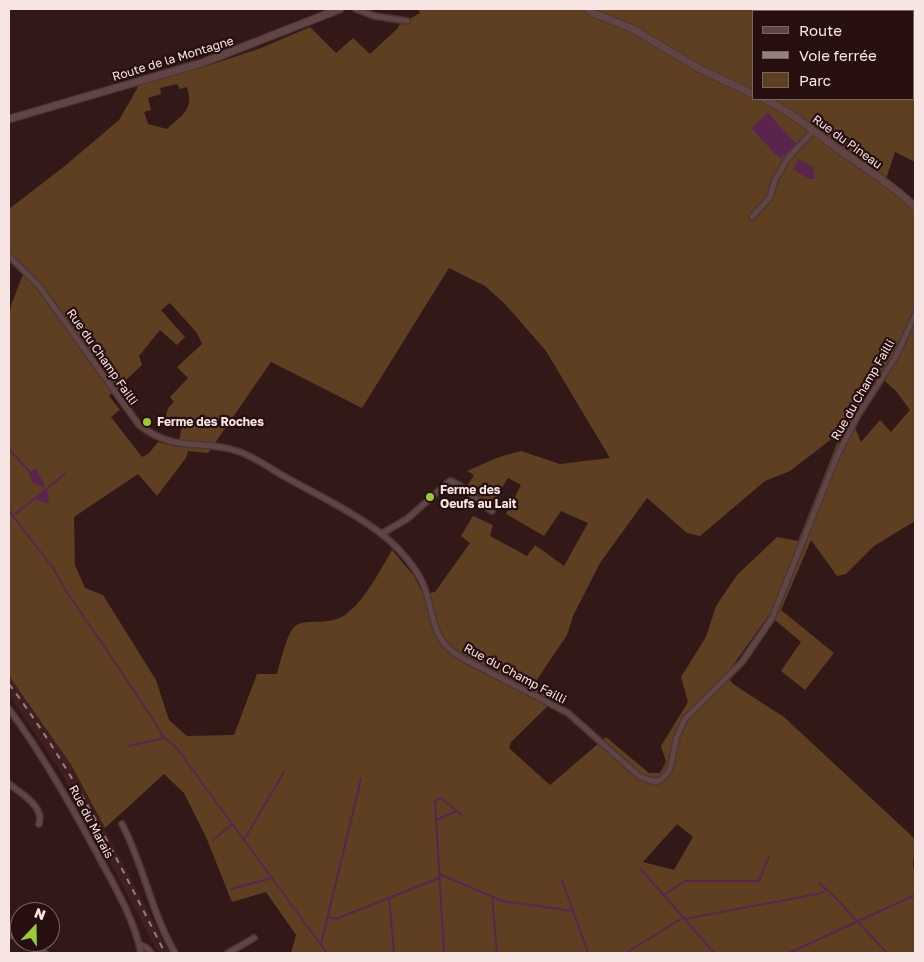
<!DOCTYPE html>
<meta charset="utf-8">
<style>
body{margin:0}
#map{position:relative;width:924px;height:962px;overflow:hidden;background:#321918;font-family:"Golos Text",sans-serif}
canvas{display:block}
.frame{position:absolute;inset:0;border:10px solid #f7e5e4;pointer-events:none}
.legend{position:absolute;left:752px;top:10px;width:162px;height:90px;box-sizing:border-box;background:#270f10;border:1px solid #7a6565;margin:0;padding:6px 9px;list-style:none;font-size:15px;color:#f7e5e4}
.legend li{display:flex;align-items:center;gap:10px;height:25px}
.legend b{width:25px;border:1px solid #7a6565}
.north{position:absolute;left:10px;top:902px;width:50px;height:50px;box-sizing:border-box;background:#270f10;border:1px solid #7a6565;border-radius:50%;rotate:21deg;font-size:14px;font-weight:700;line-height:20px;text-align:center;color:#f7e5e4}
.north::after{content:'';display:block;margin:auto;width:18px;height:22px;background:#98cb37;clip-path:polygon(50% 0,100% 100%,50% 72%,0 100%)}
</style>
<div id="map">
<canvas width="924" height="962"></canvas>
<div class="frame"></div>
<ul class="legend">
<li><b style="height:6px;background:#614443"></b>Route</li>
<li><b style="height:6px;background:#95807f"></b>Voie ferrée</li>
<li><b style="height:14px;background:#5e3f21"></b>Parc</li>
</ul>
<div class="north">N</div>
</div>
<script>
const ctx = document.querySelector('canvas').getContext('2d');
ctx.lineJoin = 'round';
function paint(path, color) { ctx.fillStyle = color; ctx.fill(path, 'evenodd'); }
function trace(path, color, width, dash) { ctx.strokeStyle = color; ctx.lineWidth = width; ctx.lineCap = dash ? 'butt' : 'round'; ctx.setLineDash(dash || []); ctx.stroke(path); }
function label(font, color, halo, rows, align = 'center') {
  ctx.font = font + ' "Golos Text",sans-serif'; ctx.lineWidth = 4.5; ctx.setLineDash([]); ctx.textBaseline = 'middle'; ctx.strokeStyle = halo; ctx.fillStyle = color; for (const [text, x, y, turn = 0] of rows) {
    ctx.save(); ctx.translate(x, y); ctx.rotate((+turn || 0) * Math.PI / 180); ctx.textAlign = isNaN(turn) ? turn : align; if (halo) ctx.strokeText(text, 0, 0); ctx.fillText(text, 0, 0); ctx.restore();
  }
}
paint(new Path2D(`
 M9 676 70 763 170 953H158L96 835 59 769 9 695Z`), '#3f1f1f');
paint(new Path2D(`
 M418 9H915L913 37V11H753V99H913V73H915V162L895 152 886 179 915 202V521L874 546 846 574 837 576 811 540 781 610 834 653 805 690 781 671 801 642 769 615 726 675 733 684 784 717 915 839 913 866 915 872V953H291L296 935 266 892 232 902 206 837 184 793 164 774 105 828 70 763 9 676V311L23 274 9 262V209L66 165 119 120 137 89 139 77 195 60 198 69 261 48 310 27 336 53 353 38 370 54 398 28 399 25 420 13ZM177 84 180 89 187 87C194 110 183 114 167 129L148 124 144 112 151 110 148 98 161 94 160 88ZM449 268 485 286 505 304 546 351 610 458 560 464 521 451 499 457 467 471 474 475 467 486 491 505 508 478 521 485 506 514 544 536 561 511 588 523 564 566 535 545 527 556 490 536 493 525 473 516 461 536 470 543 435 592 423 594 414 576 392 550C379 572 366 599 345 615 328 627 304 617 294 627 287 634 280 663 277 674H257L234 735 187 736 169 720 156 680 103 595 85 588 75 565 74 517 138 474 157 496 186 458 188 451 208 453 271 362 362 408ZM170 303 197 333 202 344 177 367 188 378 170 397 174 402 168 408 165 420 182 426 178 447 158 442 149 453 142 457 111 417 120 410 109 396 142 365 139 356 160 330 177 345 185 337 161 310ZM878 375 896 391 910 410 891 432 880 420 861 442 851 418ZM842 431 798 541 777 537 737 575 716 606 706 637 681 677 688 702 661 746 666 762 660 773H649L606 737 550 785 509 748 511 742 554 700 532 687 567 635 573 616 600 563 647 498 687 533 700 536 765 481 790 471ZM677 824 693 837 674 870 643 862Z`), '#5e3f21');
paint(new Path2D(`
 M768 113 796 144 780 159 751 128Z
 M799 159 813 167 815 179H809L793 169Z
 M36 469 45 486 44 487 33 483 29 473Z
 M47 490 49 498 47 504 35 499Z`), '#5b244e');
trace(new Path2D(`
 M9 449 31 473
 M9 511 53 568 63 586 149 713 164 738 175 746 327 953
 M14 515 65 474
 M128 746 164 738
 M436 820 457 811
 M213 840 232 824
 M244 840 284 772
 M640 868 714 953
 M439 874 503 901 573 911
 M562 880 588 953
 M819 883 831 893 887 953
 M231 889 272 878
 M664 895 685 881H759L769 857
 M492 896 497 953
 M389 898 394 953
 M329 917 336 919 439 878
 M685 919 822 893 825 889
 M321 944 361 779
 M444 953 435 801 441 798 462 815
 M626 953 684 917
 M789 953 915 895`), '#5b244e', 2);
const street = new Path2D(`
 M356 9 374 16 407 21
 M752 217 770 197 775 180 788 158 813 131
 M9 256 39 286 139 425C177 454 201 438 240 452 257 458 272 470 287 478 318 495 351 511 379 532 395 544 415 565 423 584 436 615 428 638 462 658L568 713 640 777 656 782 663 778 670 769 677 736 685 719 742 662 772 618 837 456 858 415 896 356 915 315
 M381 534 407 519 450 481C461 483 480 504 492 511
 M9 709C44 757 72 807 100 859 116 889 134 919 141 953
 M9 784C22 794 45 807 39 824
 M122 824C144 866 151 912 175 953
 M9 935 20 938
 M29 942 45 953
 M139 944 147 948 151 953
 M228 953 254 938`);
const secondary = new Path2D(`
 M588 9 593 13 633 29 700 69 753 94
 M764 99C790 111 814 131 838 149 864 167 892 185 915 207
 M9 119 202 63 340 9`);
trace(street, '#493635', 8);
trace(secondary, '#493635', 9);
trace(street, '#614443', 5);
trace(secondary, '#614443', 7);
trace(new Path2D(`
 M9 684C73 769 117 859 165 953`), '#95807f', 2, [6, 6]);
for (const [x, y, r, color] of [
 [147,422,5,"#98cb37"],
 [430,497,5,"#98cb37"]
]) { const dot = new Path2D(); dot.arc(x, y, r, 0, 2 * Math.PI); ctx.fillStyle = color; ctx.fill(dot); trace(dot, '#270f10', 2); }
label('12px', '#f7e5e4', '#270f10', [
 ["Route de la Montagne",173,59,-17],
 ["Rue du Pineau",847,142,36],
 ["Rue du Champ Failli",102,357,55],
 ["Rue du Champ Failli",863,390,-60],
 ["Rue du Champ Failli",515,674,28],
 ["Rue du Marais",91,822,62]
]);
label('bold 12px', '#f7e5e4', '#270f10', [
 ["Ferme des Roches",157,422],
 ["Ferme des",440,490],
 ["Oeufs au Lait",440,504]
], 'left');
</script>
